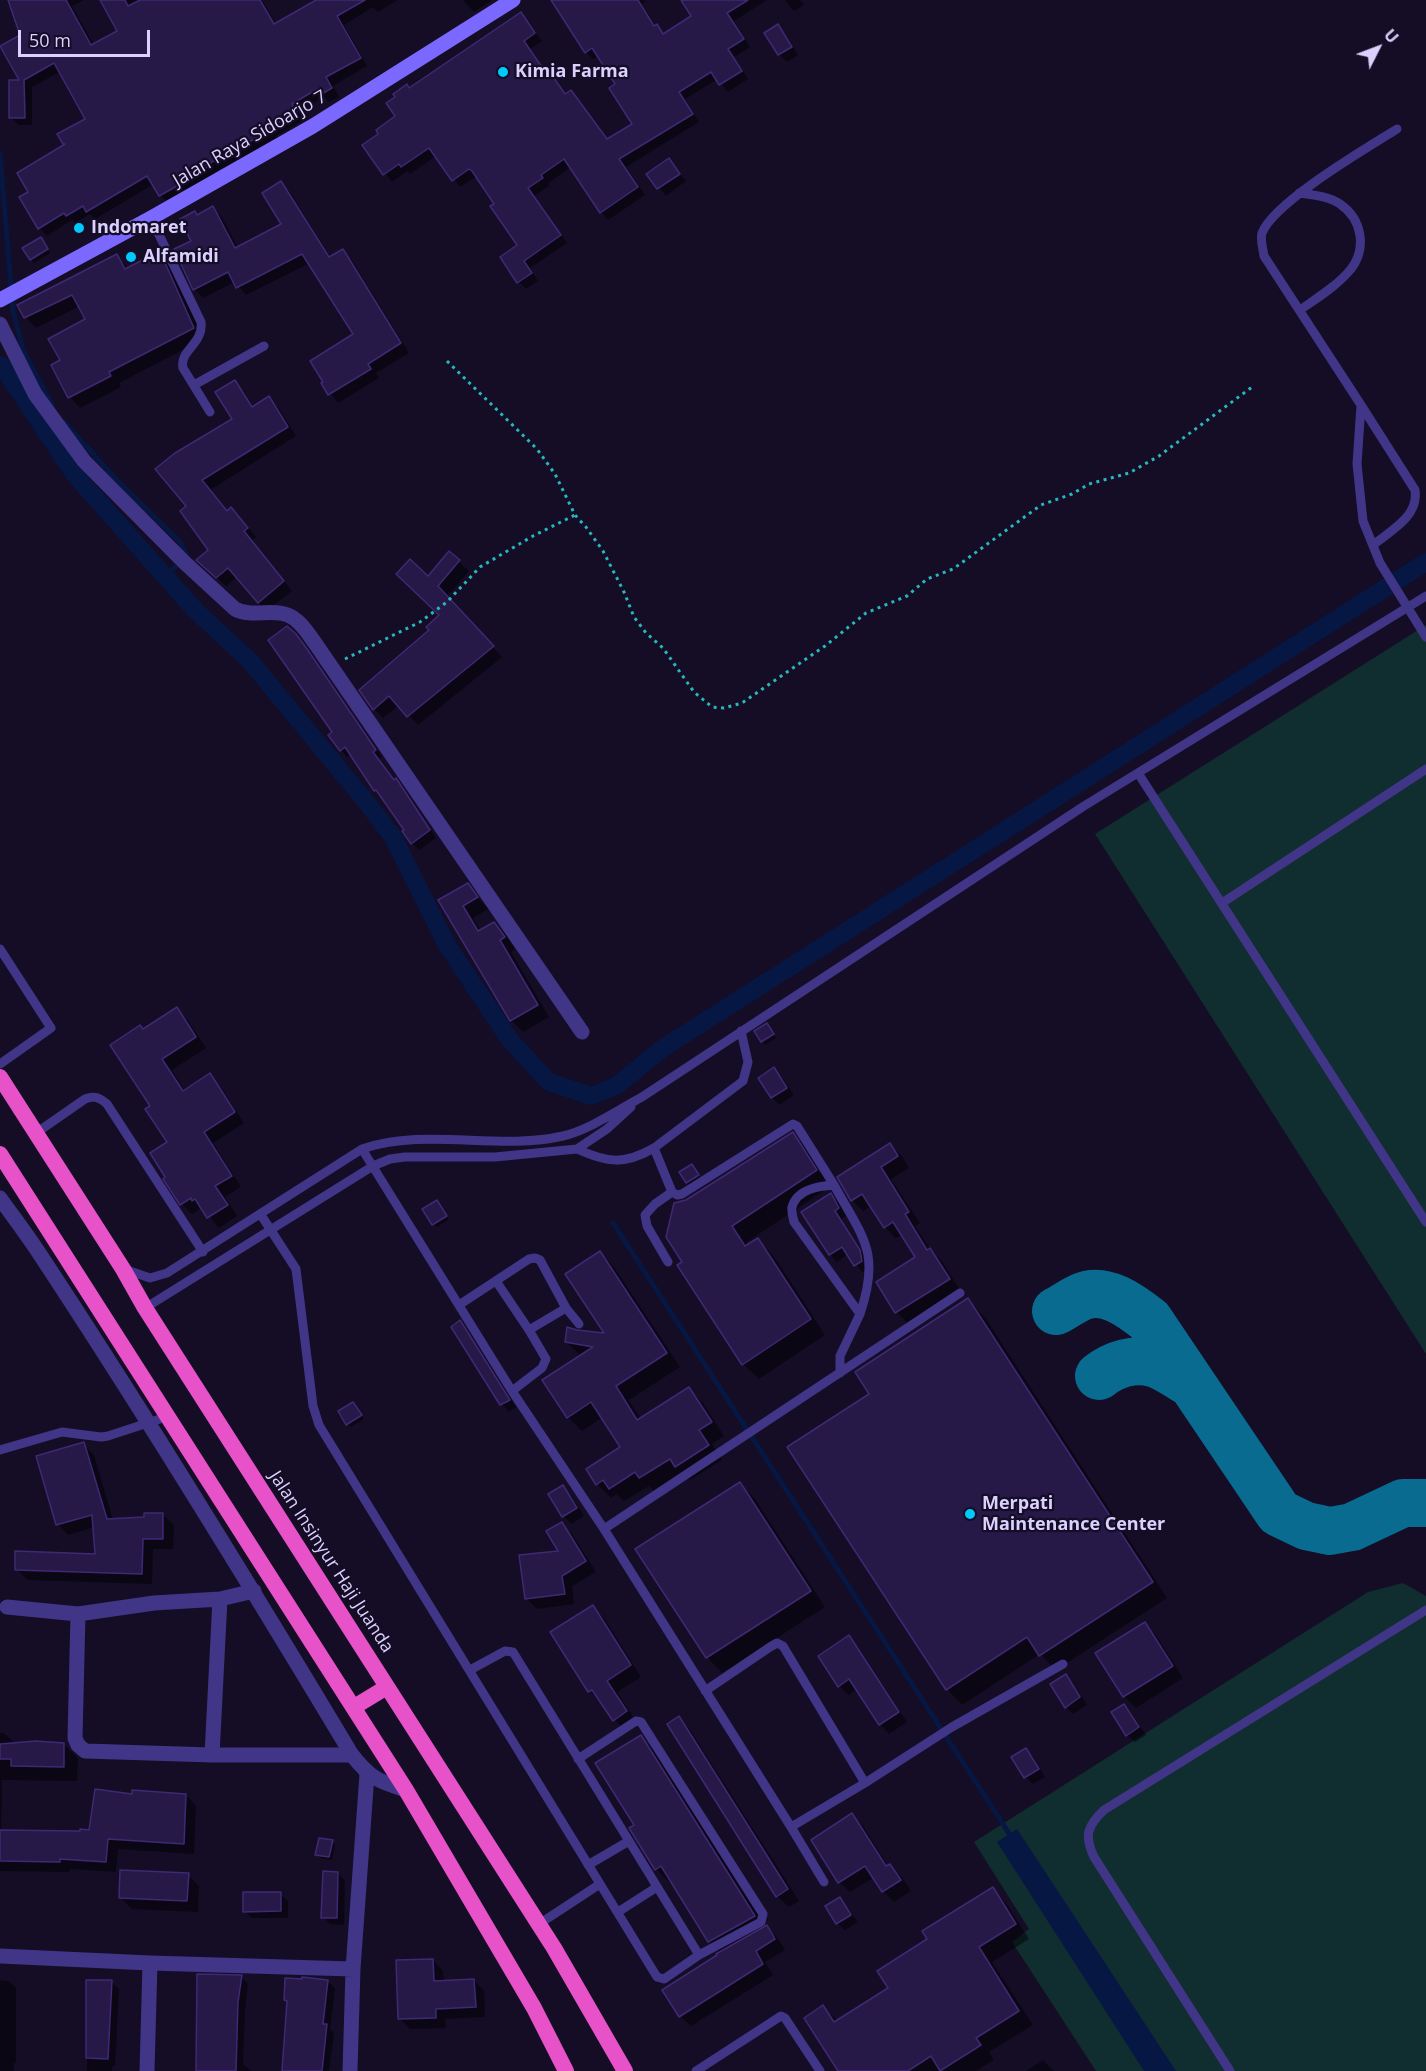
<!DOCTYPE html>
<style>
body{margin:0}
#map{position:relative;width:1426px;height:2071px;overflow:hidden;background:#140d25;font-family:"Open Sans",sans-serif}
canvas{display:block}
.north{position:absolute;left:1348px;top:18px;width:60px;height:60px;-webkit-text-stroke:4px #140d25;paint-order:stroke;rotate:48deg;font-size:16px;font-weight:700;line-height:24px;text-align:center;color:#dbd1ff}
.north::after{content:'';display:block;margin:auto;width:21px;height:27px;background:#dbd1ff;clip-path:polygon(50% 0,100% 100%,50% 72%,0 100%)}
.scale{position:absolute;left:18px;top:30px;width:132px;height:27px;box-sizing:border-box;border:3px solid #dbd1ff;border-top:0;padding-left:8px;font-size:18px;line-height:21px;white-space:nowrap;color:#dbd1ff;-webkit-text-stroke:4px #140d25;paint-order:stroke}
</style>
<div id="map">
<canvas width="1426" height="2071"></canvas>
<div class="north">U</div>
<div class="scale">50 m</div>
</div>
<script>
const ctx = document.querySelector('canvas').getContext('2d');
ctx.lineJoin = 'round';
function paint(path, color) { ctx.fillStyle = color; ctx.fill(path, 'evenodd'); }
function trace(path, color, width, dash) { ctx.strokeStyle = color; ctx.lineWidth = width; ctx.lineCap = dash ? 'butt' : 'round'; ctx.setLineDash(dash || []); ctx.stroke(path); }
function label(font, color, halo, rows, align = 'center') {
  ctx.font = font + ' "Open Sans",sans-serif'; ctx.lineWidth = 4.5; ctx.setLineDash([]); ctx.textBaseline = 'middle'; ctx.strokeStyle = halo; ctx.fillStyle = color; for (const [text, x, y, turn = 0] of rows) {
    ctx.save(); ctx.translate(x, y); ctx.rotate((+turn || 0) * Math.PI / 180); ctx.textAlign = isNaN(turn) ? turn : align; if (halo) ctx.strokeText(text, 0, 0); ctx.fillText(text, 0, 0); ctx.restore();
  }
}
paint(new Path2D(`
 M1426 625V1354L1095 834Z
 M1403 1583 1426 1596V2071H1096L1012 1942 1029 1929 974 1842 1368 1592Z`), '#102d2f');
paint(new Path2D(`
 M1017 1829 1176 2071H1144L997 1842Z`), '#071744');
paint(new Path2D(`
 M16 0H84L72 6 94 45 119 31 101 0H262L276 24 315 2 313 0H398L378 12 373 7 344 25 367 66 333 86 339 97 329 102 324 97 299 112 304 120 276 136 277 138 217 171 218 173 168 203 160 195 154 184 95 219 90 214 75 223 72 220 47 236 39 228 30 192 66 145 64 143 87 119 60 72 32 87V125H19L11 118 22 81V36Z
 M463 0H492L474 12Z
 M553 0H644L645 2 642 4 656 27 665 34 693 17 682 0H767L734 21 750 47 734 57 748 79 728 92 718 79 685 99 699 122 626 167 645 195 608 220 601 212 571 167 548 183 549 186 534 196 567 243 530 268 538 281 526 289 519 282V246L496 204 477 176 460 187 436 156 410 174 407 171 392 182 364 145 380 134 398 117 410 90 520 14 542 41 530 49 547 74 549 73 556 81 566 95 570 92 578 99 608 141 634 125 617 85 599 56 593 59 586 52Z
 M785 0H800L804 5 794 11Z
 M777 26 785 33 798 55 787 62 779 54 766 33Z
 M669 160 686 181 666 196 648 174Z
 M281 183 290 192 331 258 342 251 351 259 409 353 376 373 379 378 338 403 323 384 355 335 310 263 246 295 235 282 203 298 195 290 176 250 193 241 198 216 213 208 222 217 238 248 283 225Z
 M44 242 50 253 34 263 31 259Z
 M156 255 172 268 204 339 119 383 121 387 80 408 70 397 62 361 87 320 80 306 36 328 25 317 117 256 129 269Z
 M235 382 244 391 254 408 269 398 278 407 296 436 210 490 228 512 240 518 256 537 252 541 292 591 266 611 237 577 226 586 207 568 210 550 188 506 234 420Z
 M449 553 469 571 447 597 502 657 418 725 399 705 383 718 374 709 441 615 428 578Z
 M295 635 313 657 382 757 379 759 395 781 403 787 436 838 419 850 412 843 406 830 375 790 351 754 347 757 341 750Z
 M467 885 488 909 473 918 481 931 494 923 506 935 515 949 511 952 549 1017 523 1032 511 1020 440 900Z
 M176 1009 187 1019 206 1048 172 1070 185 1091 209 1075 220 1086 244 1123 213 1143 241 1187 225 1197 237 1216 219 1228 202 1208 192 1214 182 1204 165 1179 169 1142 152 1106 143 1030Z
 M770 1028 776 1038 765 1045 756 1032Z
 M774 1069 782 1077 794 1095 779 1105 772 1097Z
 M793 1134 808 1149 831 1186 747 1242 749 1246 758 1240 773 1255 825 1335 759 1379 743 1364 684 1262 686 1201Z
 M890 1145 902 1156 909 1168 891 1179 920 1223 915 1226 930 1249 942 1261 960 1290 908 1324 897 1312 878 1282 917 1258 902 1235 896 1238 885 1227 872 1206 863 1211 852 1200Z
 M695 1169 701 1179 690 1186 681 1173Z
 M830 1195 838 1202 846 1216 841 1219 867 1259 869 1268 862 1272 848 1254 837 1262 830 1254Z
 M440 1205 449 1219 437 1227 434 1224Z
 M600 1253 614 1267 680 1367 629 1400 641 1419 689 1389 703 1403 724 1436 712 1444 722 1460 690 1480 683 1473 654 1491 649 1486 624 1501 616 1494 611 1498 597 1484 622 1448 603 1417 582 1431 568 1417 581 1356 566 1342 607 1335Z
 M968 1300 984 1316 1167 1598 1056 1670 1040 1654 962 1705 947 1689 871 1394Z
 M460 1322 467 1330 516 1407 509 1412 502 1404 453 1327Z
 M356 1407 364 1419 351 1427 347 1424Z
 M83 1444 94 1455 113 1520 145 1518 163 1515 174 1525 173 1549H153L152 1584 27 1580 17 1569 96 1555 95 1527 68 1535 58 1524Z
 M740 1484 755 1499 825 1607 722 1673 707 1657Z
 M563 1487 570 1494 584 1516 571 1524 564 1516 550 1495Z
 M561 1524 572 1534 596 1572 572 1586 574 1604 537 1609 526 1598 561 1552Z
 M593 1607 604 1618 641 1677 617 1692 637 1723 625 1731 590 1691 552 1633Z
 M1144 1624 1156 1635 1183 1678 1136 1708 1124 1696 1097 1653Z
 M849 1637 858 1647 907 1722 889 1734 880 1724 857 1689 849 1695 839 1686Z
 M1065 1676 1073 1683 1087 1705 1073 1714 1066 1707Z
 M1124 1706 1131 1713 1146 1735 1135 1742 1127 1735Z
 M679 1718 690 1730 799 1901 789 1907 777 1896Z
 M0 1733H4L16 1744H64L78 1758 77 1781 2 1780 1 1831H90L133 1796 186 1795 196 1806 194 1854 118 1849 116 1872 70 1869V1872L0 1871Z
 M641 1737 656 1752 766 1927 777 1937 785 1950 765 1962 773 1975 691 2026 680 2016 721 1953 710 1941 673 1883 671 1884 656 1869 636 1826Z
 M1025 1750 1033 1757 1045 1777 1033 1784 1026 1777Z
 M852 1815 863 1826 888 1866 890 1865 901 1876 911 1891 894 1902 883 1891 875 1877 850 1892 839 1882Z
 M332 1842 335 1845 332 1860 320 1858 317 1854Z
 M338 1873 345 1881 344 1925 330 1924 323 1917Z
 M188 1875 199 1886 198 1912 132 1909 120 1897Z
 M992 1889 1006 1903 1029 1939 992 1962 1033 2025 989 2052 994 2060 976 2071H839L823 2007 838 2021 890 1989 929 1939Z
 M280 1894 288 1901V1918H252L244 1911Z
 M840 1899 858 1922 845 1930 837 1923Z
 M433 1960 443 1971 444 1982 474 1980 484 1991 485 2017 445 2019 446 2028 410 2029 400 2019Z
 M241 1977 248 1984 245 2010 243 2064 251 2071H197Z
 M0 1980 8 1981 16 1988V2063H14V2071H0Z
 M87 1981 111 1982 119 1989 115 2066H112V2071H87Z
 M327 1981 335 1988 330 2029 334 2033 329 2071H284L288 2002 285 2000Z
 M1043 2060 1054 2071H1026Z`), '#0007');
trace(new Path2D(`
 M0 154 13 311 23 350 53 407
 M64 422 115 478 180 542 186 555 166 577
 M613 1223 1012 1838`), '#071744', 5);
trace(new Path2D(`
 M0 365 3 367 75 475 195 610 250 661 367 803 393 837 447 945 510 1040 549 1082 591 1096 616 1086 663 1048 1426 562`), '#071744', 18);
trace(new Path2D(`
 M1056 1311C1064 1307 1072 1301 1081 1297 1105 1286 1131 1306 1149 1320L1279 1513 1306 1526 1330 1531 1352 1527 1403 1503H1426
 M1099 1376C1114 1364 1134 1358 1153 1363 1166 1366 1180 1378 1192 1384`), '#0a6b90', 48);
const building = new Path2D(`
 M8 0H66L91 45 117 31 100 0H125L128 6 140 0H260L274 24 316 0H365L337 16 361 58 326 77 332 88 320 95 317 89 292 104 297 112 269 128 271 130 210 163 211 165 198 172 199 174 159 196 147 176 86 212 83 206 66 216 64 213 38 229 19 197 28 192 17 173 65 144H63L57 134 85 119 54 63 24 80 25 118H9V80H19L0 46 20 35Z
 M551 0H638L654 26 657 24 663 34 691 16 681 0H748L727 13 744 39 728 49 742 71 719 85 711 72 679 92 693 114 619 159 638 187 600 213 564 159 541 175 543 178 528 188 561 235 524 261 532 273 517 283 500 257 517 245 490 206 494 204 472 171 469 169 452 181 429 148 401 167 399 164 383 175 362 145 378 134 376 130 395 116 386 103 395 97 393 94 407 84 409 88 521 12 535 33 524 41 546 73 549 71 565 94 571 90 607 139 632 124 609 88 615 84 592 48 585 53Z
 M778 24 792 47 778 55 764 33Z
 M669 158 680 174 657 189 646 174Z
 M281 181 329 257 343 249 401 343 368 364 371 369 328 395 321 383 323 382 310 361 353 334 302 254 236 288 228 272 193 290 174 249 191 241 180 219 195 211 197 215 213 206 235 248 281 224 262 193Z
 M41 237 48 249 30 260 22 248Z
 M156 253 158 257 162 256 194 328 109 372 111 376 68 398 51 365 60 360 48 339 85 319 72 295 24 318 17 305 117 254 125 269Z
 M235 380 252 407 269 396 288 427 202 480 227 511 231 507 248 528 244 531 284 581 258 603 228 568 216 578 196 560 208 550 180 511 186 506 155 469 175 453 232 419 215 392Z
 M449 551 460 560 438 586 494 646 407 717 389 696 373 710 359 690 429 630 426 627 439 615 396 574 410 559 428 576Z
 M287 626 296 634 307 649 376 750 373 752 394 780 396 778 430 830 411 844 402 831 404 830 376 790 374 791 345 747 340 751 328 735 332 732 268 640Z
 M468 883 478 897 463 906 478 931 494 922 505 937 500 940 538 1005 510 1021 438 900Z
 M177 1007 196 1037 162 1059 183 1091 210 1073 235 1112 204 1132 232 1176 215 1186 228 1205 207 1218 195 1199 192 1201 191 1198 180 1205 163 1179 165 1177 150 1153 167 1142 145 1109 150 1106 110 1045 140 1025 143 1029Z
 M767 1023 774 1034 761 1042 754 1031Z
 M774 1067 787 1088 771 1098 758 1078Z
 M793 1132 817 1170 732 1226 745 1246 758 1238 811 1319 742 1365 677 1265 682 1262 666 1237 674 1203 686 1200Z
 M890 1143 898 1156 881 1167 909 1212 905 1214 927 1250 930 1248 950 1279 895 1313 876 1282 915 1257 893 1222 884 1228 862 1194 851 1201 837 1177Z
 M692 1164 699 1175 686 1183 679 1172Z
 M831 1193 839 1208 835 1211 860 1250 862 1261 854 1266 842 1247 829 1255 801 1212Z
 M437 1200 447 1216 432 1225 422 1209Z
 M600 1251 667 1353 616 1386 637 1420 689 1387 712 1422 699 1430 709 1445 675 1467 670 1459 639 1478 635 1472 609 1489 603 1480 596 1485 586 1469 620 1447 591 1402 567 1418 542 1380 593 1347 565 1342 567 1327 577 1330 604 1333 565 1274Z
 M968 1298 1153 1582 1039 1656 1027 1637 946 1690 787 1447 869 1394 855 1372Z
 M460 1320 510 1400 500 1405 451 1327Z
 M353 1402 362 1415 346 1425 338 1411Z
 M84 1442 107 1519 144 1517V1513H163V1539H143L142 1574 15 1570V1551L95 1554 92 1515 56 1525 36 1456Z
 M740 1482 811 1591 706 1658 635 1549Z
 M563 1485 577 1508 562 1517 548 1494Z
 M562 1522 586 1561 562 1576 565 1594 525 1599 519 1555 558 1551 546 1531Z
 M593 1605 631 1665 607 1681 627 1711 613 1721 592 1690 588 1692 550 1632Z
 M1145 1622 1173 1666 1123 1697 1095 1653Z
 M849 1635 899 1712 879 1725 849 1679 838 1687 818 1656Z
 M1066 1674 1080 1697 1065 1708 1050 1684Z
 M1124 1704 1139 1727 1126 1736 1111 1712Z
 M679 1716 788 1889 776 1897 667 1724Z
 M641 1735 755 1916 708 1942 661 1866 655 1870 629 1828 634 1825 595 1763Z
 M36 1741 64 1743V1767L11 1766V1759H0V1744Z
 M1026 1748 1039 1769 1024 1778 1011 1757Z
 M95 1789 132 1794V1790L186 1794 184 1844 108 1839 106 1862 60 1859V1862L0 1861V1830L80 1831V1829L89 1830Z
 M852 1813 886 1866 890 1864 901 1880 882 1892 865 1866 838 1883 811 1840Z
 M319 1838 333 1840 329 1857 315 1855Z
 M120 1870 189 1873 187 1901 119 1898Z
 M323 1871 338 1872 337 1918H321Z
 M993 1887 1016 1924 979 1947 1019 2011 976 2038 981 2045 940 2071 931 2056 908 2071H838L804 2018 823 2005 834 2022 888 1988 877 1971 927 1939 922 1931Z
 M243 1892H281V1911L243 1912Z
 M840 1897 851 1915 836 1924 825 1906Z
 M767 1925 775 1939 756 1951 763 1964 679 2017 662 1990 717 1955 716 1954Z
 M433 1959 434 1981 474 1979 476 2007 436 2009V2018L398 2019 396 1960Z
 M197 1974 242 1975 238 2002 236 2071H196Z
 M302 1977 328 1980 323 2024H327L322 2071H282L287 2001 284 2000 285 1978 302 1979Z
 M86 1980H112L108 2059 86 2058Z`);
paint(building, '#261847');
trace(building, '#3f2975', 1.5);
trace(new Path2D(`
 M447 361 537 449 555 474 575 515 586 527 603 551 624 592 634 617 646 633 663 648 694 692 712 707 724 708 742 703 825 646 866 613 907 596 927 579 953 569 1041 505 1072 494 1089 484 1129 473 1159 456 1252 387
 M345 659 420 622 447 602 480 567 533 536 575 515`), '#27b7bd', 3, [3, 4.5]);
trace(new Path2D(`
 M1397 129C1367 148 1274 202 1262 233 1260 239 1263 249 1264 256L1361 405 1357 464 1363 521 1380 563 1426 637
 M1299 193C1313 195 1328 196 1340 204 1362 219 1367 248 1351 269 1337 286 1317 298 1300 310
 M151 218 201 322C204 344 179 350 183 368L210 412
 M194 385 264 346
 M1361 405 1415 490C1419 516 1392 530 1373 545
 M1138 773 1426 1222
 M1222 903 1426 769
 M0 949 51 1028 0 1064
 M36 1133 85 1099C95 1095 100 1098 107 1104L203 1252
 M654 1148 672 1192 677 1195 682 1194 793 1124 797 1126 834 1185
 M362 1149 512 1391 604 1529 791 1827 824 1882
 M577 1149C608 1163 624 1165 654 1148L743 1081 748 1062 741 1031
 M261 1215 296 1269 313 1406 319 1425 657 1977 664 1979 699 1955 761 1922 763 1914 641 1722 636 1721 578 1759
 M668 1262 647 1226 645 1215 655 1204 672 1192
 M124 1269 150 1278 167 1273 362 1149C426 1127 497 1151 563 1136 589 1130 618 1110 642 1097L1084 806 1426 596
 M496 1281 529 1330 566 1308
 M459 1305 529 1259 535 1258 540 1260 566 1308 579 1324
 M145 1308 373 1166 390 1159 405 1157H495L577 1149 607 1129 631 1107
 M840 1373V1356L860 1314 794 1222C793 1217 791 1211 792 1207 797 1189 819 1186 834 1185 863 1238 881 1252 860 1314
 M512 1391 542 1368 546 1359 529 1330
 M0 1450 62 1432 101 1437 108 1436 169 1416
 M604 1529 960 1293
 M470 1670 505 1651 513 1652 699 1955
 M705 1691 770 1647 777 1643 783 1646 865 1783
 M791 1827 865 1783 952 1727 1063 1664
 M588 1865 629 1841
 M618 1912 657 1887
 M539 1924 600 1884
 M696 2071 781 2016 785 2018 820 2071
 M1230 2071 1094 1857C1084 1836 1087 1826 1104 1810L1426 1610`), '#413587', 9);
trace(new Path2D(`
 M0 324 35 394 84 461 184 562 235 609C254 619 279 605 296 620 304 626 309 635 315 643L582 1032
 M7 1607 78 1614 154 1603 220 1599 254 1591
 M78 1614 75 1738 78 1745 85 1751 212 1755H352
 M212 1755 220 1599
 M0 1956 150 1963 353 1969
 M147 2071 150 1963
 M350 2071 353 1969 367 1774`), '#413587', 15);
trace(new Path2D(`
 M0 1198C12 1215 25 1232 37 1250 146 1415 250 1585 352 1755 371 1779 378 1781 406 1790`), '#413587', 15);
trace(new Path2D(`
 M0 300 151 218 313 126 513 0`), '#7b68ff', 15);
trace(new Path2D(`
 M0 1077 123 1269 145 1308 554 1948 625 2071
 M0 1154 406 1790 534 2008 566 2071
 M354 1707 387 1687`), '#e852c8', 16);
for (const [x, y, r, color] of [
 [503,72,6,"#00c9fc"],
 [79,228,6,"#00c9fc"],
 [131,257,6,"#00c9fc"],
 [970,1514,6,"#00c9fc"]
]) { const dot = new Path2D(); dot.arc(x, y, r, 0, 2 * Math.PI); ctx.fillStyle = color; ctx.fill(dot); trace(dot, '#140d25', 2); }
label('bold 18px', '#dbd1ff', '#140d25', [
 ["Kimia Farma",515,72],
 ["Indomaret",91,228],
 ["Alfamidi",143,257],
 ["Merpati",982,1504],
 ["Maintenance Center",982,1525]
], 'left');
label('18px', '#dbd1ff', '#140d25', [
 ["Jalan Raya Sidoarjo 7",250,139,-30],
 ["Jalan Insinyur Haji Juanda",331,1562,57]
]);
</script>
